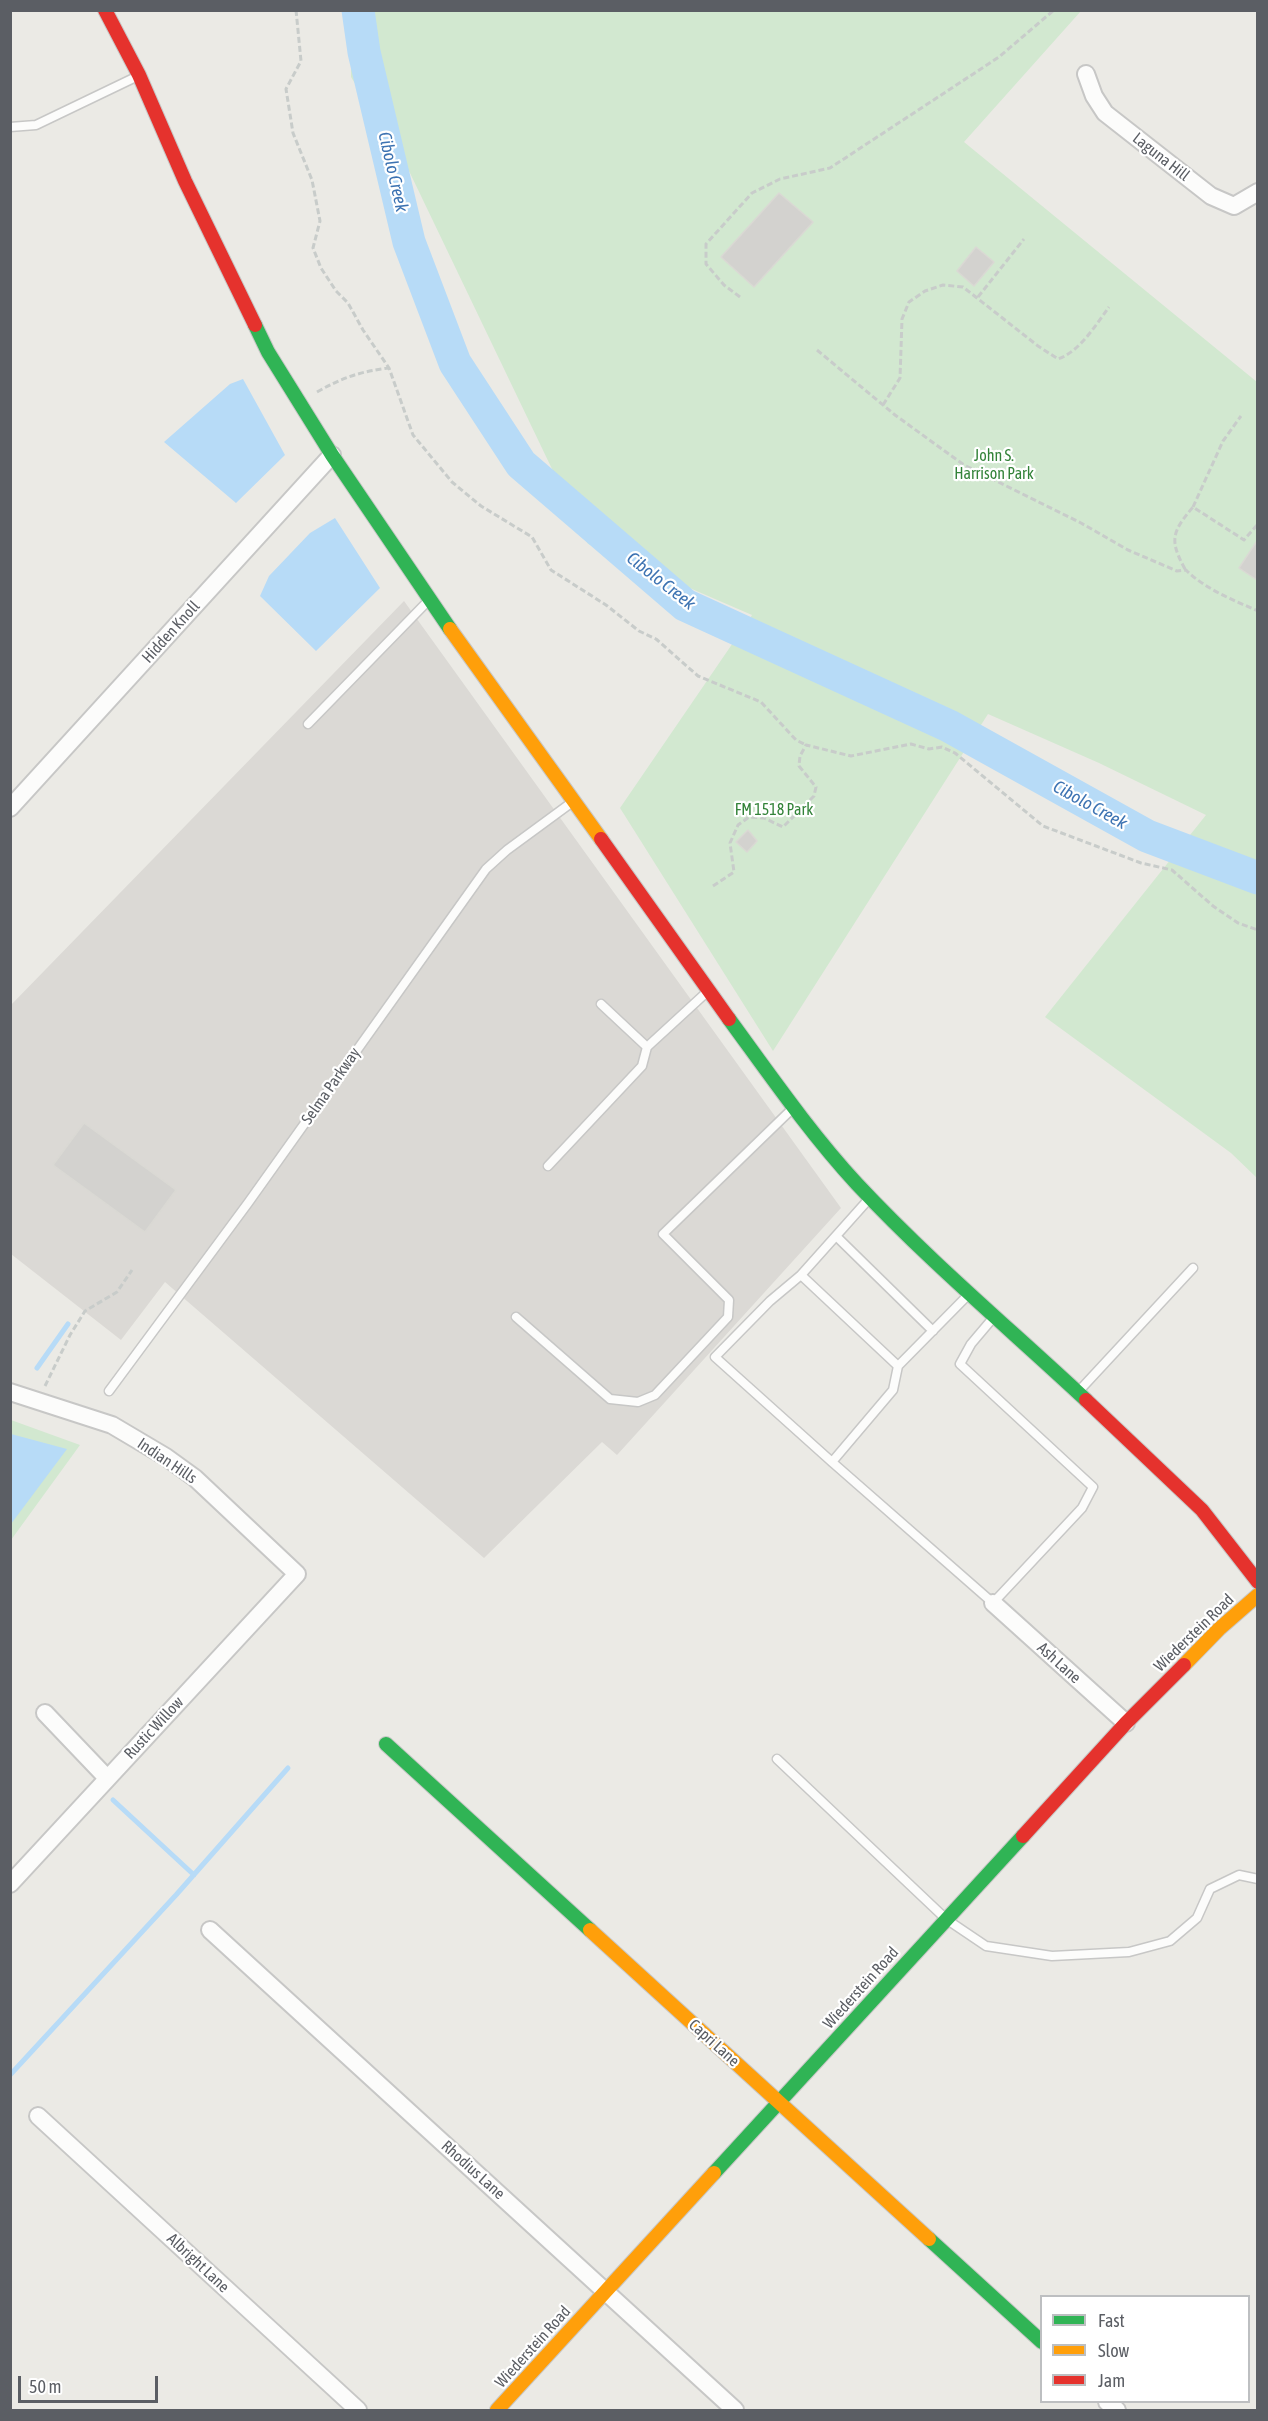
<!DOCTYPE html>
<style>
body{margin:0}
#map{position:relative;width:1268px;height:2421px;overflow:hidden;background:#ebeae5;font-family:"Asap Condensed",sans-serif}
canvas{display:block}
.frame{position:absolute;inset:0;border:12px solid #5b5e64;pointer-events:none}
.legend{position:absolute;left:1040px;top:2295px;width:210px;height:108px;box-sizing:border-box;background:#fff;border:2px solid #bdbfc1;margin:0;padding:8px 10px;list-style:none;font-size:18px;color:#5b5e64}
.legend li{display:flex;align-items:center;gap:12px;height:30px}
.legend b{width:30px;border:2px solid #bdbfc1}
.scale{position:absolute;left:18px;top:2376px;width:140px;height:27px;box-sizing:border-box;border:3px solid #5b5e64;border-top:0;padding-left:8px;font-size:18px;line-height:21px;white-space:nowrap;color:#5b5e64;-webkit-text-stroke:4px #fff;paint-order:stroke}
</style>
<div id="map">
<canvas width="1268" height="2421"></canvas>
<div class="frame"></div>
<ul class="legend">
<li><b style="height:8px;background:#30b455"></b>Fast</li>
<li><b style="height:8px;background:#ff9f0a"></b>Slow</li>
<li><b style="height:8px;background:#e5322d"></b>Jam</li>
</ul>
<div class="scale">50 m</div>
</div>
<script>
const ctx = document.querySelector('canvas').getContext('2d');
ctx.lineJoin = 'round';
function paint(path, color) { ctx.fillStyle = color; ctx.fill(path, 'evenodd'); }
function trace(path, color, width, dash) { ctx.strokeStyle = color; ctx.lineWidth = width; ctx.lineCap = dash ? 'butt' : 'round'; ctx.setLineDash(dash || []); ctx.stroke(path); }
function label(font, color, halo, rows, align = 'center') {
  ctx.font = font + ' "Asap Condensed",sans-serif'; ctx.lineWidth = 4.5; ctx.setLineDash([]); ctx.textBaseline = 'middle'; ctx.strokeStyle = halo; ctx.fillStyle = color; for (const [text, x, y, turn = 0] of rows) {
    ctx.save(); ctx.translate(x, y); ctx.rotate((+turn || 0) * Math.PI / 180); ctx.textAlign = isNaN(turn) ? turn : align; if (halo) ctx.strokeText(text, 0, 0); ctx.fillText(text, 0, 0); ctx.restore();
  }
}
paint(new Path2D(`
 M404 601 841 1208 617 1455 602 1442 484 1558 165 1282 121 1340 11 1254 10 1006Z`), '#dbd9d5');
paint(new Path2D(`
 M351 11H1081L964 142 1257 382V1178L1231 1153 1045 1017 1206 815 1099 763 988 714 773 1051 620 808 752 615 588 544 410 173 351 77Z
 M11 1420 80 1445 11 1540Z`), '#d2e8d0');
paint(new Path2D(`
 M243 379 285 455 236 503 164 442 230 384Z
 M335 518 380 588 316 651 260 596 269 576 310 533Z
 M11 1434 67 1449 11 1524 10 1434Z`), '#b7dbf7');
trace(new Path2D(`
 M37 1368 68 1324
 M113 1800 194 1875
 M10 2075 176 1895 288 1768`), '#b7dbf7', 5);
trace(new Path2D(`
 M358 10 364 52 409 242 455 363 521 464 685 605 949 726 1147 836 1258 878`), '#b7dbf7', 33);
const building = new Path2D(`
 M779 193 813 222 754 287 721 257Z
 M976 247 994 262 974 286 957 271Z
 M1257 541V580L1239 568Z
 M748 830 757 841 747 852 736 842Z
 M84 1123 176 1190 145 1232 53 1165Z`);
paint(building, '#d3d2cf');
trace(building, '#dad9d4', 1.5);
const lane = new Path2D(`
 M10 127 36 125 138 76
 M308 724 427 602
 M601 1004 647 1047
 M548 1166 642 1066 647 1047 708 991
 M868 1200 801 1275 898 1366 969 1294
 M836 1236 933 1331
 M801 1275 770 1301 715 1357 832 1462 993 1603 1082 1508 1093 1487 960 1364 971 1344 993 1318
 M516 1317 610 1399 638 1402 655 1395 728 1317 729 1300 663 1234 791 1110
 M109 1391 248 1203 486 869 507 850 571 803
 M1078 1392 1193 1268
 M832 1462 893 1390 898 1366
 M777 1759 946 1919 986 1946 1052 1956 1129 1952 1170 1941 1197 1918 1210 1889 1239 1875 1258 1879`);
const street = new Path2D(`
 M1086 74 1094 96 1105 113 1211 196 1234 206 1258 192
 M10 808 332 455
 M10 1392 112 1425 166 1457 195 1478 297 1574 10 1884
 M993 1603 1126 1723
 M45 1713 107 1778
 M210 1930 735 2410
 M38 2116 358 2410
 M1107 2402 1117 2410`);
const fast = new Path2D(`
 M255 325 268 352 332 455 450 629
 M729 1019C770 1075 810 1133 857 1184 929 1261 1010 1329 1086 1400
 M386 1744 590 1930
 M714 2173 1023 1836
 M929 2239 1042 2342`);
const slow = new Path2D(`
 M450 629 601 839
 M1184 1665 1219 1629 1258 1595
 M590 1930 929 2239
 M497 2410 714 2173`);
const jam = new Path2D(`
 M105 10 139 75 185 181 255 325
 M601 839 729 1019
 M1086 1400 1202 1510 1258 1582
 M1023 1836 1126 1723 1184 1665`);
trace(lane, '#c7c7c6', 11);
trace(street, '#c7c7c6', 20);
trace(fast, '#c8c8c7', 16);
trace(slow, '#c8c8c7', 16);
trace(jam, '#c8c8c7', 16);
trace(new Path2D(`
 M296 10 301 61 286 89 293 133 312 180 320 221 313 248 321 268 336 291 348 303 363 330 389 368 413 435 452 482 481 506 532 537 551 570 606 605 639 631 656 639 698 676 761 702 796 740 806 745
 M740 297 724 285 706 264V244L752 193 780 179 830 168 999 57 1054 10
 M978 297 1024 239
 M817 350 895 415 964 465 1081 523 1128 550 1177 571 1186 570C1205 589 1233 600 1258 611
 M317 392C341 378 362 371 389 368
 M883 405 900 378 902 319 909 302 925 291 943 285 963 287 1038 346 1058 359C1079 352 1096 325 1109 307
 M1193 507 1223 441 1241 416
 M1185 569C1169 540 1172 532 1193 507L1244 540 1258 524
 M713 886 734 872 730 843 738 825 749 817 764 818 783 827 814 796 816 787 799 766 800 756 806 745 851 756 911 744 929 749 942 747 955 753 1043 826 1141 863 1172 870 1213 906 1238 923 1258 930
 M45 1386 70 1335 85 1311 117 1292 132 1270`), '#c8ccca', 3, [6, 3]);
trace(lane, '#fcfcfb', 8);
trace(street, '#fcfcfb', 16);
trace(fast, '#30b455', 14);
trace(slow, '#ff9f0a', 14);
trace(jam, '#e5322d', 14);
label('16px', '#5b5e64', '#fff', [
 ["Laguna Hill",1161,157,38],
 ["Hidden Knoll",171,632,-48],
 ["Selma Parkway",331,1086,-55],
 ["Indian Hills",167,1461,34],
 ["Wiederstein Road",1194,1633,-44],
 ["Ash Lane",1059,1663,42],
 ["Rustic Willow",154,1728,-47],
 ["Wiederstein Road",861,1988,-48],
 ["Capri Lane",714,2043,42],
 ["Rhodius Lane",473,2170,42],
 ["Albright Lane",198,2263,43],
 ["Wiederstein Road",533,2347,-48]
]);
label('16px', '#338339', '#fff', [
 ["John S.",994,456],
 ["Harrison Park",994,474],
 ["FM 1518 Park",774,810]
]);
label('italic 18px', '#3d73b2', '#fff', [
 ["Cibolo Creek",393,172,77],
 ["Cibolo Creek",661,581,38],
 ["Cibolo Creek",1090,805,29]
]);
</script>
